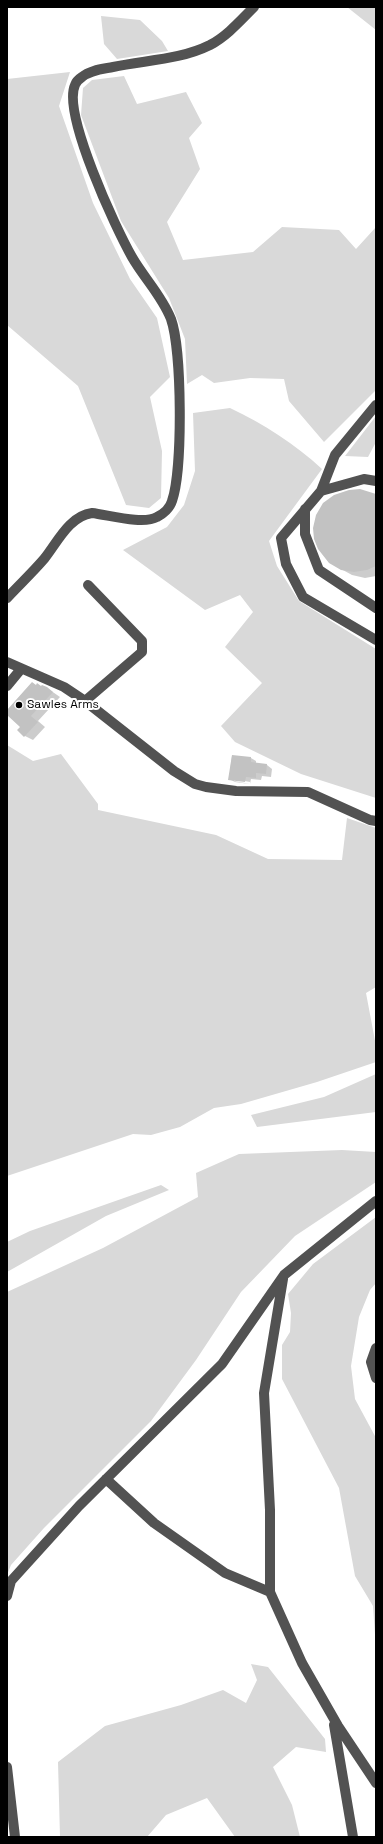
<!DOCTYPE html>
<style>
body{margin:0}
#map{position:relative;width:383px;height:1844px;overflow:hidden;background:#fff;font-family:"Space Grotesk",sans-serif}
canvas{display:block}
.frame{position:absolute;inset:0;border:8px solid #000;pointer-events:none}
</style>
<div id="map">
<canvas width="383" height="1844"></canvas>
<div class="frame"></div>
</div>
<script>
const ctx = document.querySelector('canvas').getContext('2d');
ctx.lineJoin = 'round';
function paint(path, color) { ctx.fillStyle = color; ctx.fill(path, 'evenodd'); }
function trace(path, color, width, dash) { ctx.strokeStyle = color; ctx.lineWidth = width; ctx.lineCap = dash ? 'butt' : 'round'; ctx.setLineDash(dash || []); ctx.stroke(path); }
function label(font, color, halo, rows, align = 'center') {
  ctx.font = font + ' "Space Grotesk",sans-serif'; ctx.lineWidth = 4; ctx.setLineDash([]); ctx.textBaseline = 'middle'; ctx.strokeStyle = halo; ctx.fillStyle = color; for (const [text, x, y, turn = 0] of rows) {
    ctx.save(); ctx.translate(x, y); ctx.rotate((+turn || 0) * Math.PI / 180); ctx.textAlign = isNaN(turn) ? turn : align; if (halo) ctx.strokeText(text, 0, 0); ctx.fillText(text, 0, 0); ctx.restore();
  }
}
paint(new Path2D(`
 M347 7H376V30Z
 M101 16 140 20 162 41 168 51 117 59 104 44Z
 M70 72 59 106 93 203 130 279 157 318 170 377 150 397 162 451 161 498 149 508 126 505 78 386 7 325V79Z
 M124 76 137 104 186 92 202 123 189 138 200 169 167 222 183 260 253 252 282 227 339 230 356 249 376 227V390L324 442 289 401 284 379 250 378 214 383 202 375 187 384 185 339 169 298 121 221 81 115 83 88 92 80Z
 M230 408C264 424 295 444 322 469L269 541 277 566 299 601 376 649V798L301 774 235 742 221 726 262 683 225 647 253 612 240 595 205 610 123 550 167 527 184 505 195 471 193 413Z
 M376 416V442L368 457 345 456Z
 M7 745 33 761 61 754 98 804V810L216 835 268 859 342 860 347 818 376 828V987L366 993 376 1046V1062L317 1082 241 1104 214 1108 180 1127 151 1135 133 1134 7 1176Z
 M376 1074V1112L257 1127 251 1115 324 1097Z
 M342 1150 376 1152V1182L295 1236 241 1292 196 1360 151 1421 44 1528 11 1565 7 1575V1292L103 1248 198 1197 196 1173 239 1154Z
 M161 1185 169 1190 106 1216 7 1272V1242L30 1231Z
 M376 1217V1283L370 1290 359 1317 351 1366 355 1399 376 1438V1649L373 1606 355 1576 339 1488 282 1379V1345L290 1332 291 1313 288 1294 313 1264Z
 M251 1664 268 1667 325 1739 326 1752 296 1747 273 1767 292 1805 300 1837H235L207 1798 166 1815 147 1837H60L58 1762 105 1726 181 1705 223 1690 246 1703 257 1680Z`), '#d9d9d9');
paint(new Path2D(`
 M376 496V576L365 578 352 575 330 563Z
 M41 687 47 688 60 697 38 721 45 727 33 740 25 736 22 726 7 713V711Z
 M232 756 251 758 256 761V764L267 765 272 769 271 777 262 776 261 780 251 779 250 784 235 782 229 779ZM234 779 250 782V784L234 781Z`), '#0003');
paint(new Path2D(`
 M360 489 376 494V566L367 570 354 572 341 570 329 563 318 549 314 539 313 528 316 515 323 503 334 495 349 490Z
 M32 682 36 685 37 683 41 686 42 685 47 687 53 692 31 716 38 722 24 737 17 730 20 727 7 715V710Z
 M232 755 251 757V762L267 764 266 774 256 773V778L246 777 245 782 228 780Z`), '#c2c2c2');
trace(new Path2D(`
 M376 405 335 455 321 491 281 538 286 564 303 597 376 640
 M321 491 364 479 376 481
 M305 509V534L319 570 376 608
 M7 598C19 585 32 573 44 559 57 543 69 516 92 513 109 515 143 525 157 517 163 514 170 508 172 501 183 470 182 350 171 319 162 296 144 278 132 257 116 229 62 113 75 85 76 82 79 79 82 77 90 70 103 69 113 67 145 60 180 60 210 45 227 36 240 21 254 7
 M7 662 64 687 85 701 174 771 195 784 206 787 236 791 308 792 370 820 376 821
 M7 686 21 669
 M85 701 142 652V641L88 585
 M283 1279 264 1393 270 1510V1592L302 1663 338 1726 376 1783
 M376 1348 371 1362 376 1378
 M106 1479 154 1523 225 1573 270 1592
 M7 1596 11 1581 79 1506 222 1364 284 1275 376 1201
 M334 1725 353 1837
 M7 1767 15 1837`), '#525252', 10);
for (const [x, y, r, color] of [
 [19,705,4,"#000"]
]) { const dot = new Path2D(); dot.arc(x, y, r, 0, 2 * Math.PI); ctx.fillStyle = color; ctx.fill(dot); trace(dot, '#fff', 1.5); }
label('12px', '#000', '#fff', [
 ["Sawles Arms",27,705]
], 'left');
</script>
